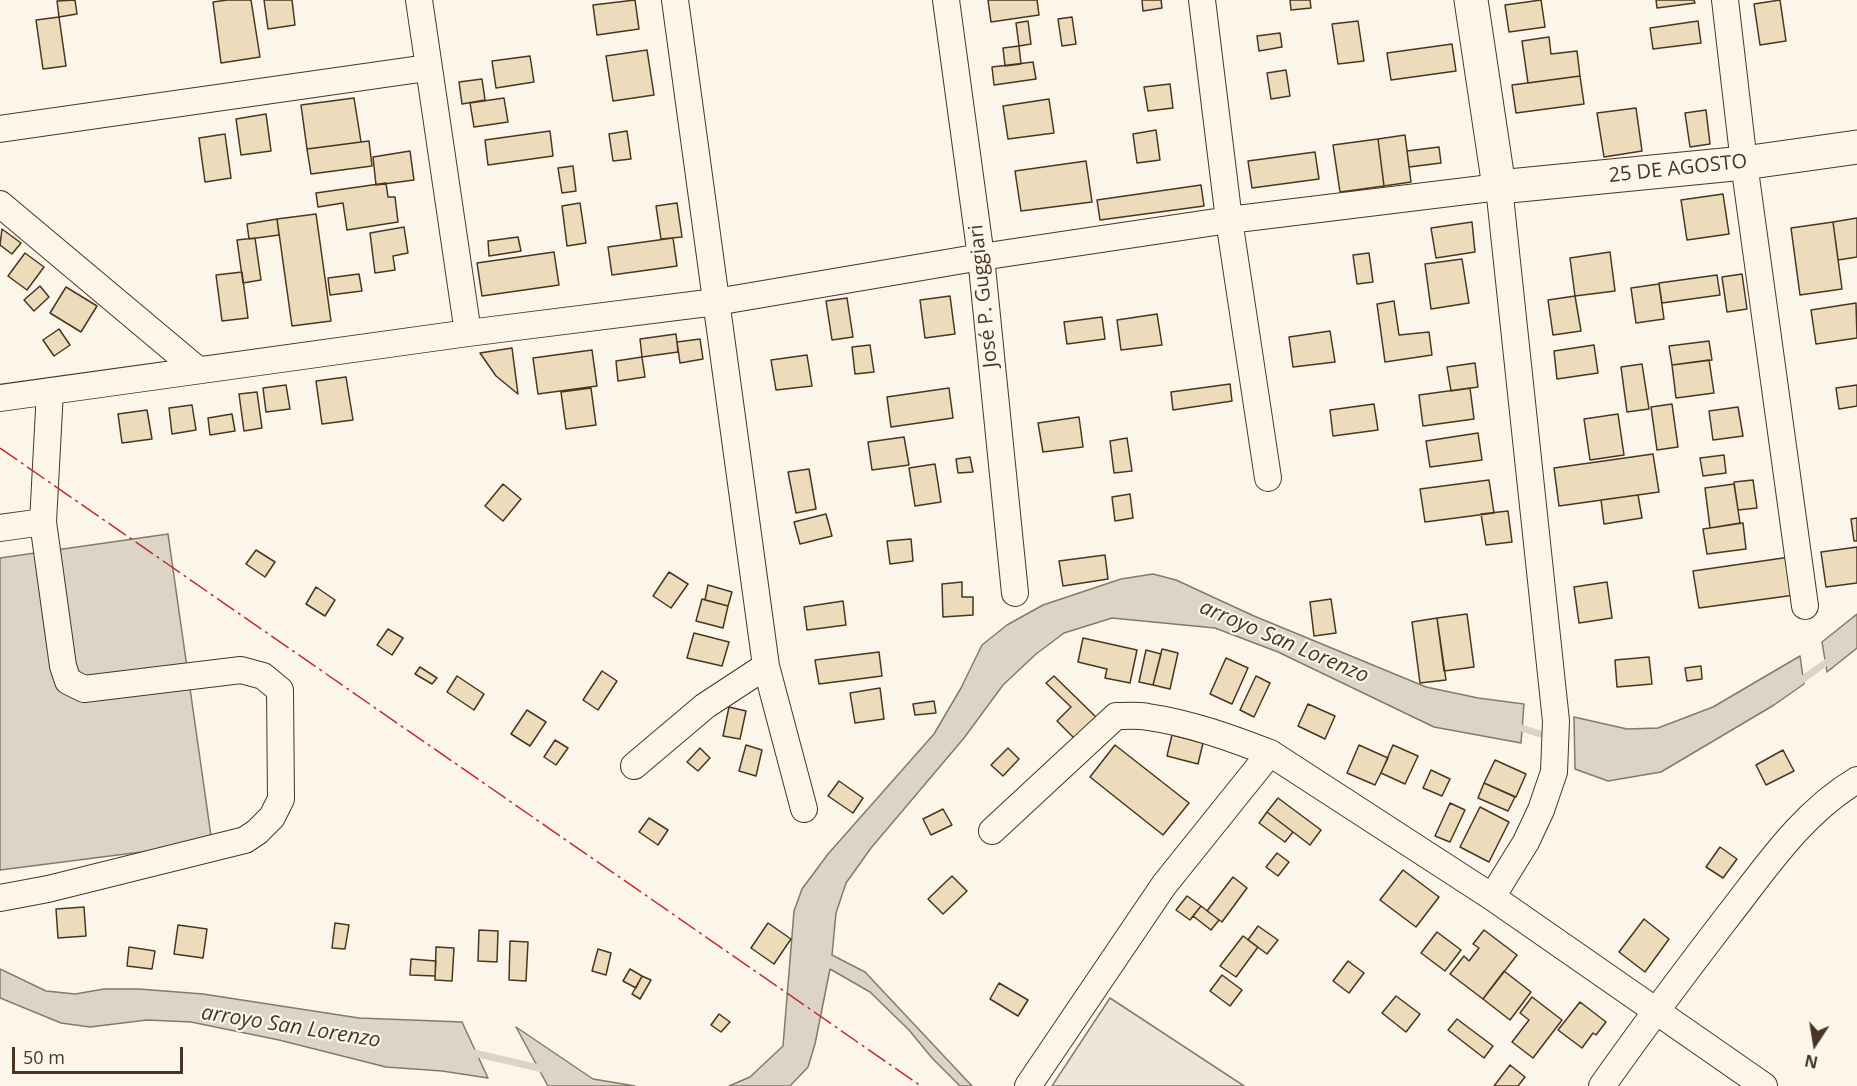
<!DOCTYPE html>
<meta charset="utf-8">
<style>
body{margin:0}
#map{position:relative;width:1857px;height:1086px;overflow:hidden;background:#fbf6e9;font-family:"Open Sans",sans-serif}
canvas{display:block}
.north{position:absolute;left:1785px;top:1014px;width:60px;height:60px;-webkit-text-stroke:4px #fbf6e9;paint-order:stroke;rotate:192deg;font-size:16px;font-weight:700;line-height:24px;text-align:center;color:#4a3520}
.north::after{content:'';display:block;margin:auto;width:21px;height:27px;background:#4a3520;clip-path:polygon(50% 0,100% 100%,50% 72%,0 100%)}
.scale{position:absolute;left:12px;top:1047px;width:171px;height:27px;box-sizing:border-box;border:3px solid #4a3520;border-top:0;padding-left:8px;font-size:18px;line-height:21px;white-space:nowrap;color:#4a3520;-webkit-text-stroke:4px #fbf6e9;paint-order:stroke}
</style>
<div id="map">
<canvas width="1857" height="1086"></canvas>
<div class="north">N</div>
<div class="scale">50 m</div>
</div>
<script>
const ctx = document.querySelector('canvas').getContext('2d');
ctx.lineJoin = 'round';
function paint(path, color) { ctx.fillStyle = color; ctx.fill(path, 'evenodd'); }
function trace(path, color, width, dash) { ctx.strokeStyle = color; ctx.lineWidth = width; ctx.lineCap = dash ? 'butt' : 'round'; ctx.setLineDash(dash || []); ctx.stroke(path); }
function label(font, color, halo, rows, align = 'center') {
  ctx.font = font + ' "Open Sans",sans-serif'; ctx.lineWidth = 4.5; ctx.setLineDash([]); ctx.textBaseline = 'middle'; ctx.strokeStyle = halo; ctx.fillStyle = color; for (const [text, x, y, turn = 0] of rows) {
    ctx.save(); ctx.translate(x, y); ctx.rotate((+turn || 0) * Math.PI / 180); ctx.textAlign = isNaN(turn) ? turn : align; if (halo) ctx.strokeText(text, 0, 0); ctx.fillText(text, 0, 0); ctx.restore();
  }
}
const green = new Path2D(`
 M1110 998 1244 1086H1052Z`);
paint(green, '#ede6d9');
trace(green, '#887966', 1.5);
const water = new Path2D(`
 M168 534 212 843 0 870V558Z
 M1153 574 1176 580 1254 616 1426 687 1478 698 1524 704 1521 743 1434 727 1278 652 1215 628 1112 618 1064 633 1036 654 1003 685 964 738 871 848 846 883 836 913 832 955 865 972 972 1086H960L932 1058 909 1030 870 992 830 969 815 1044 808 1067 790 1086H729L750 1077 783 1046 794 911 802 889 828 854 934 734 961 688 982 645 1007 625 1043 605 1121 579Z
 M1857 614V648L1827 672 1822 642Z
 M1800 656 1804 684 1774 705 1661 772 1608 781 1575 769 1574 717 1627 729 1658 728 1713 707Z
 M0 969 46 991 75 994 104 989H139L203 994 359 1018 462 1022 488 1078 442 1071 386 1067 279 1040 191 1022 147 1020 90 1027 61 1023 0 998Z
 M516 1027 593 1079 635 1086H548Z`);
paint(water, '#dcd4c6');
trace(water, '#887966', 1.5);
trace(new Path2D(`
 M1796 684 1831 659
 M1515 726 1550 737
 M470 1052 547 1070`), '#dcd4c6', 7);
const building = new Path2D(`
 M75 0 77 14 59 17 57 1Z
 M227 0H251L260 57 221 63 213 2Z
 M264 0H292L295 25 268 29Z
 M635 0 639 29 597 35 593 5Z
 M988 0H1037L1039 15 991 22Z
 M1142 0H1161L1162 8 1143 11Z
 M1290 0H1310L1311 8 1291 10Z
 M1541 0 1545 27 1509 32 1505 5Z
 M1656 0H1694L1695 3 1657 8Z
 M1780 0 1786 41 1760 45 1754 4Z
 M59 17 66 66 43 69 36 20Z
 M1072 17 1076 44 1062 46 1058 19Z
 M1028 21 1031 44 1019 46 1016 23Z
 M1358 21 1364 61 1338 64 1332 24Z
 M1698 21 1701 43 1653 49 1650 28Z
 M1280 33 1282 47 1259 51 1257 36Z
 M1549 37 1551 54 1577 51 1580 76 1528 83 1522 41Z
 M1452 44 1456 71 1391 80 1387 53Z
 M1019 46 1021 64 1005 66 1003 48Z
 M647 50 654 95 613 101 606 56Z
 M530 56 534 82 496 88 492 61Z
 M1033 62 1036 79 994 85 992 67Z
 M1286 70 1290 96 1271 99 1267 73Z
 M1580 76 1584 104 1516 113 1512 85Z
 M482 79 485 100 462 104 459 82Z
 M1170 84 1173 108 1148 111 1144 87Z
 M354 98 361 142 307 149 301 105Z
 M504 98 508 122 474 127 470 103Z
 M1049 99 1054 133 1008 139 1003 106Z
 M1636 108 1642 151 1604 157 1597 113Z
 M1706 110 1710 144 1690 147 1685 113Z
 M266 114 271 151 241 155 236 119Z
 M1156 130 1160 160 1137 163 1133 134Z
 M550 131 553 156 488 165 485 140Z
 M627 131 631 159 613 161 609 134Z
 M225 134 231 178 205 182 199 138Z
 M1405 135 1411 182 1384 186 1378 139Z
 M1378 139 1384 186 1340 192 1333 145Z
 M369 141 372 166 311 174 307 149Z
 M1439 147 1441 163 1409 167 1407 151Z
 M410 151 414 180 376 185 373 157Z
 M1315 152 1319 179 1252 188 1248 161Z
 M1086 161 1092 202 1021 211 1015 171Z
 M573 166 576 191 562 193 558 168Z
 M386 183 388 197H395L398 222 347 230 343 203 318 207 316 193Z
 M1201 185 1204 206 1100 220 1097 200Z
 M1723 194 1729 234 1687 240 1681 200Z
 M580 203 586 243 567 246 562 206Z
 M677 203 682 237 661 239 656 206Z
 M316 214 331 321 292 326 277 219Z
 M1857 218V257L1838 260 1833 222Z
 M277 219 279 235 249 239 247 224Z
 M1472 222 1475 252 1436 258 1431 228Z
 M1833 222 1842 289 1800 295 1791 228Z
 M404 227 408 253 393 256 395 270 375 273 370 233Z
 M2 229 21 243 12 254 0 245Z
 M518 237 521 251 489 256 488 241Z
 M255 238 261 280 243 283 237 240Z
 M673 238 677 266 612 275 608 247Z
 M554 252 559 285 482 296 477 263Z
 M1610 252 1615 291 1575 296 1570 258Z
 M25 253 44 267 27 290 8 276Z
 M1369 253 1373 282 1357 284 1353 255Z
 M1462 259 1469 303 1431 309 1425 264Z
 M242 272 248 318 222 321 216 275Z
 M359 274 362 291 330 295 328 278Z
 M1742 274 1747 309 1727 312 1722 277Z
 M1717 275 1720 295 1662 303 1659 283Z
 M1659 284 1664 319 1636 323 1631 288Z
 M40 286 49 297 34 311 24 300Z
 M66 287 97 306 81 332 50 313Z
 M950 296 955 334 925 338 920 300Z
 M1575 296 1581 331 1553 335 1548 300Z
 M847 298 853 337 832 340 826 301Z
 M1394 301 1399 335 1429 332 1432 355 1385 362 1377 304Z
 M1856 303 1857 338 1816 344 1811 310Z
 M1157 314 1162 345 1121 350 1117 320Z
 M1102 317 1105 339 1067 344 1064 322Z
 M59 329 70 345 54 356 43 340Z
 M1330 331 1335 362 1293 367 1289 337Z
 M676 334 678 352 642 357 640 339Z
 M700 339 703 359 680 363 677 342Z
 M1709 341 1712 360 1672 365 1669 346Z
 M870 345 874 372 855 374 852 347Z
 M1594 345 1598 373 1557 379 1554 351Z
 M512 348 518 394 496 376 480 353Z
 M592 350 597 386 538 394 533 358Z
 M807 355 812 386 776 390 771 360Z
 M642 357 645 377 618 381 616 361Z
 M1709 360 1714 393 1676 398 1672 365Z
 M1475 363 1478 387 1451 391 1447 367Z
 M1642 364 1649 409 1627 412 1621 367Z
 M346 377 353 420 322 424 316 381Z
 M1230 384 1232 401 1173 410 1171 392Z
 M286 385 290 409 266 412 263 388Z
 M1857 385V406L1839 409 1836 388Z
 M591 388 596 425 566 429 561 392Z
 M949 388 953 418 891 427 887 397Z
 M1470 388 1474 419 1423 426 1419 395Z
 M257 392 262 428 244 431 239 394Z
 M1374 404 1378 430 1333 436 1330 410Z
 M1672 404 1678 447 1657 450 1651 407Z
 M192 405 196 430 172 434 169 408Z
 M1738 407 1743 436 1713 440 1709 411Z
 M147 410 152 439 122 443 118 414Z
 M232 414 235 431 210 435 208 418Z
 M1618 414 1624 455 1590 460 1584 419Z
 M1079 417 1083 447 1043 452 1038 423Z
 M1478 433 1482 460 1430 467 1426 441Z
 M904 437 909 465 872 470 868 442Z
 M1127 438 1132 471 1114 473 1110 441Z
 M1653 454 1659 492 1559 506 1554 468Z
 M1724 455 1726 473 1703 476 1700 458Z
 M970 457 973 472 958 473 956 459Z
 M935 464 941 502 915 506 909 468Z
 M809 469 816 509 796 513 788 472Z
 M1489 480 1494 513 1425 522 1420 489Z
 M1753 480 1757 508 1738 510 1734 482Z
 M503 484 521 499 503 521 485 506Z
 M1734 484 1740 523 1710 528 1705 488Z
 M1130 494 1133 518 1115 521 1112 497Z
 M1638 495 1642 518 1604 524 1601 500Z
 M1508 511 1512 542 1486 545 1481 514Z
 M826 514 832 536 800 544 794 522Z
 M1857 518V541H1854L1851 519Z
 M1743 523 1746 549 1707 554 1703 529Z
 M911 539 913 561 890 564 887 541Z
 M1857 547V583L1826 587 1821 552Z
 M256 550 275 562 265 577 246 564Z
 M1105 555 1108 579 1063 586 1059 561Z
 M1790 557 1795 595 1699 608 1693 571Z
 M669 572 688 584 671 608 653 596Z
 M962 582V597H973V615L943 617 942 584Z
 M1607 582 1612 618 1579 623 1574 587Z
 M708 585 732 592 728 606 705 600Z
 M316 587 335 600 325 616 306 604Z
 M702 599 728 606 723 628 696 621Z
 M1331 599 1336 633 1314 636 1310 602Z
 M843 601 846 625 807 630 804 607Z
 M1467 614 1474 667 1444 671 1437 618Z
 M1437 618 1446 680 1420 683 1412 622Z
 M388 629 403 638 392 655 377 645Z
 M694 633 729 642 722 666 687 658Z
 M1083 638 1137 650 1130 683 1105 678 1107 669 1078 662Z
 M1162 649 1178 653 1170 689 1153 685Z
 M1146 650 1161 654 1153 685 1139 682Z
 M879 652 882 676 819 684 815 660Z
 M1649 657 1652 684 1617 687 1615 660Z
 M1226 658 1248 668 1232 704 1210 694Z
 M1701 666 1702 679 1687 681 1685 668Z
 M420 667 437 678 432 684 415 674Z
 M602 671 617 681 598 710 583 700Z
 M457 676 484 694 474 710 447 692Z
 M1054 676 1098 719 1076 740 1057 721 1071 707 1046 683Z
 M1256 676 1270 683 1254 717 1240 710Z
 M880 688 884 719 855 723 850 693Z
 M934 701 936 713 915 715 913 704Z
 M1308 704 1335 716 1325 739 1298 726Z
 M729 707 746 711 740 739 723 736Z
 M527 710 546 722 530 746 511 734Z
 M1172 735 1203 743 1198 764 1167 756Z
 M555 740 568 748 556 765 544 757Z
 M746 745 762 750 756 776 739 771Z
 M1115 745 1189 803 1163 835 1090 777Z
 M1359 745 1388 758 1375 785 1347 773Z
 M1393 745 1418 756 1405 784 1381 773Z
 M700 748 710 758 698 771 687 762Z
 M1008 748 1019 759 1003 776 991 765Z
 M1783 750 1794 771 1766 785 1756 765Z
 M1495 760 1526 774 1516 797 1484 783Z
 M1431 770 1450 779 1442 796 1423 788Z
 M839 781 863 798 853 813 828 796Z
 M1484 783 1515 797 1508 811 1478 798Z
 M1278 798 1321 830 1310 845 1267 812Z
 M1450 803 1465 810 1450 842 1435 836Z
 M1480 807 1509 822 1489 862 1460 847Z
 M943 809 952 825 931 835 923 819Z
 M1267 812 1293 832 1285 842 1259 823Z
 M649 818 668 830 658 845 639 832Z
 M1720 847 1737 859 1723 878 1706 867Z
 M1277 853 1289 862 1278 876 1266 867Z
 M1403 870 1439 897 1416 927 1380 900Z
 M952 876 967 891 943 914 928 899Z
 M1233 877 1247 888 1222 922 1207 911Z
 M1187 896 1201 906 1190 920 1176 910Z
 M1201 906 1219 920 1211 930 1193 916Z
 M84 907 86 936 58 938 56 909Z
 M1644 919 1669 939 1645 972 1619 952Z
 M335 923 349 925 345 949 332 948Z
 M768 923 791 939 774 964 751 948Z
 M178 925 207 929 203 958 174 954Z
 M1258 926 1278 940 1267 954 1248 940Z
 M479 930 498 931 497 962 478 961Z
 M1484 930 1517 955 1483 999 1450 974 1464 956 1469 961 1479 948 1473 944Z
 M1437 932 1461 950 1445 971 1421 953Z
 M1243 936 1258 947 1236 977 1220 966Z
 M510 941 528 942 526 981 509 980Z
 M129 947 155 951 152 969 127 966Z
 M436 947 454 948 452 981 435 980Z
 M598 949 611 953 606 975 592 971Z
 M411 959 436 961 435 976 410 975Z
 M1348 961 1364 973 1349 993 1333 981Z
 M630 969 642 976 636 988 623 981Z
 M1504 971 1531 992 1510 1020 1483 999Z
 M1222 975 1242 990 1230 1006 1210 991Z
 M642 976 651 980 640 999 632 994Z
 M999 983 1028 1000 1018 1016 990 999Z
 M1396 996 1420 1014 1406 1032 1382 1013Z
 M1532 997 1562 1020 1533 1058 1512 1042 1529 1020 1520 1013Z
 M1580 1002 1606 1022 1596 1035 1593 1033 1582 1048 1558 1030Z
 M719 1014 730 1022 721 1032 711 1025Z
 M1457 1019 1493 1046 1484 1058 1448 1030Z
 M1510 1065 1525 1077 1518 1086H1494Z`);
paint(building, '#ecdcbc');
trace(building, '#4a3520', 1.5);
const minor = new Path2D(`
 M419 0 468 333
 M675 0 766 666 804 809
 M946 0 981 257 1015 593
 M1202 0 1229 220 1268 478
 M1725 0 1744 163 1805 606
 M0 129 427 68
 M0 204 198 370
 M0 398 468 333 716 302 981 257 1229 220 1499 187 1556 721 1554 772 1541 810 1526 842 1492 897
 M0 528 43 522 50 391
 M634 766 705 706 766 666
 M992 831 1116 716C1126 716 1138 715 1148 717 1190 723 1231 738 1270 753L1492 897 1764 1086
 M0 898 48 889 245 840 257 832 272 817 281 799 280 690 263 676 241 670 84 689 68 681 63 666 43 522
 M1028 1086 1164 885 1270 753
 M1602 1086C1643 1028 1685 972 1728 916 1767 866 1802 813 1857 780`);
const major = new Path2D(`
 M1471 0 1499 187 1744 163 1857 147`);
trace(minor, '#4a3520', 28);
trace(major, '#4a3520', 35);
trace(minor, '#fbf6e9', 26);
trace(major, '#fbf6e9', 33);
trace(new Path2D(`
 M0 448 921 1086`), '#c62828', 1.5, [21, 4.5, 3, 4.5]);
label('20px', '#4a3520', '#fbf6e9', [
 ["25 DE AGOSTO",1678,169,-6],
 ["José P. Guggiari",984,296,-96]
]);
label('italic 21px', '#4a3520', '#fbf6e9', [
 ["arroyo San Lorenzo",1284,642,23],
 ["arroyo San Lorenzo",291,1027,9]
]);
</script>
